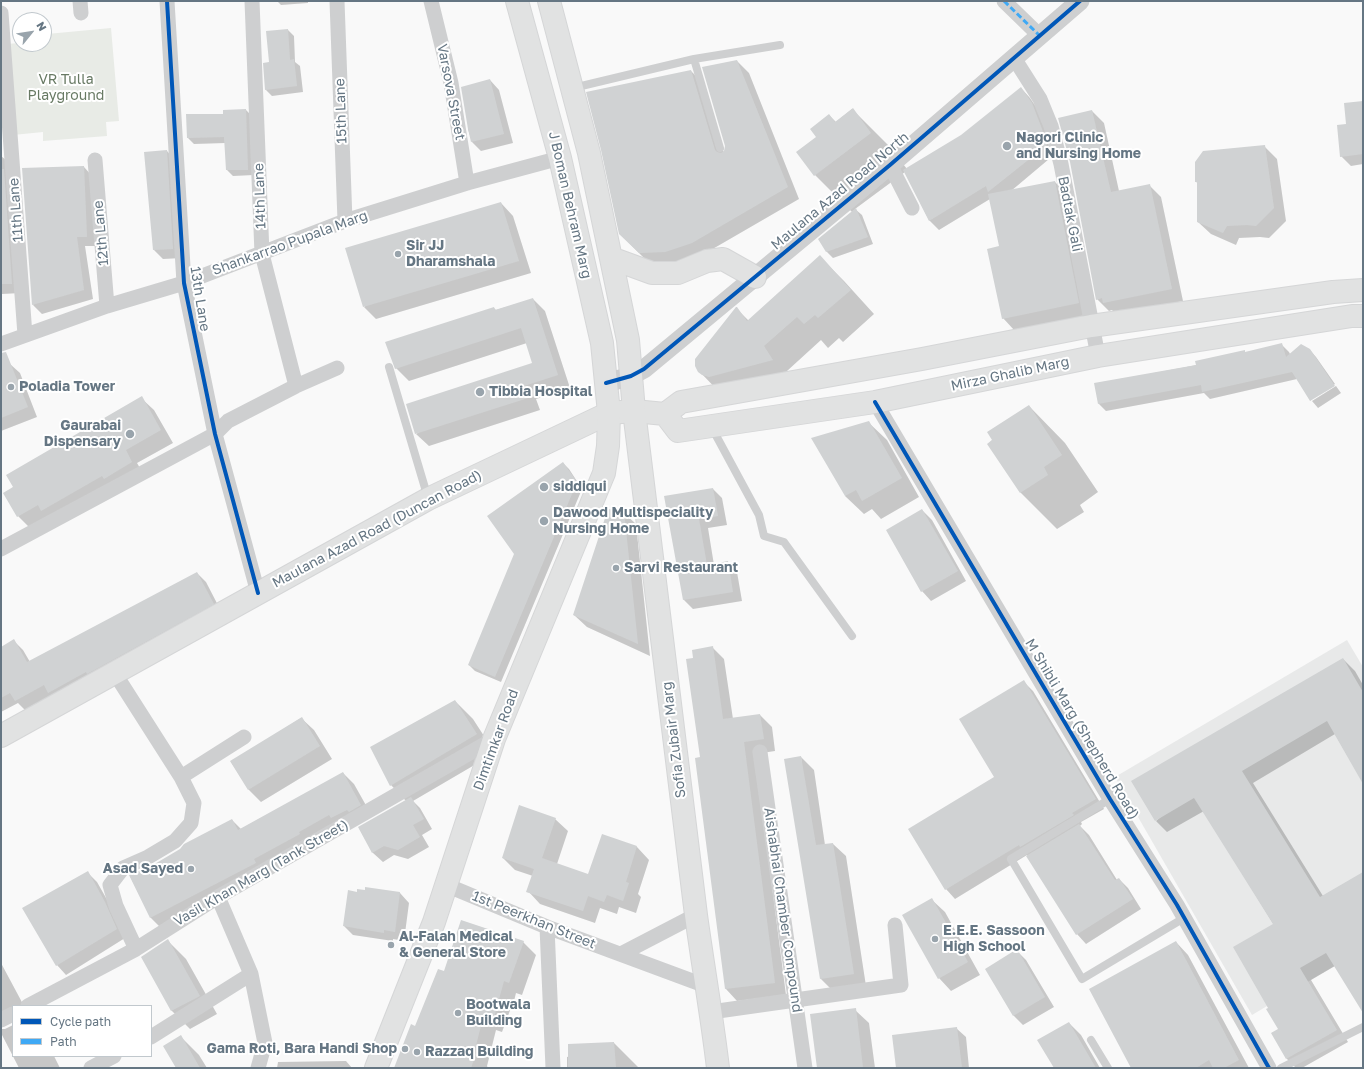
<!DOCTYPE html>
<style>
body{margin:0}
#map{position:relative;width:1364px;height:1069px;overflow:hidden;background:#f9f9f9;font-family:"Golos Text",sans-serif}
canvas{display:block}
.frame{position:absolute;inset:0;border:2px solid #657683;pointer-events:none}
.legend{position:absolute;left:12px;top:1005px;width:140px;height:52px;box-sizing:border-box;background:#fff;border:1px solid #c1c8cd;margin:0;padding:5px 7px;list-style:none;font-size:12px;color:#657683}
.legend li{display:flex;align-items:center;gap:8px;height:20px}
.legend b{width:20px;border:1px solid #c1c8cd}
.north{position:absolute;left:12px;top:12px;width:40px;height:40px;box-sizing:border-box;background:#fff;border:1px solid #c1c8cd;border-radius:50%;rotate:60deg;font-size:11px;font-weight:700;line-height:16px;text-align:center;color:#657683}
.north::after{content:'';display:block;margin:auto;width:14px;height:18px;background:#99a4ac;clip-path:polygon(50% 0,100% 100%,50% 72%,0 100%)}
</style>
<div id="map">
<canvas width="1364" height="1069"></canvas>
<div class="frame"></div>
<ul class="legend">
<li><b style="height:5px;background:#0057b8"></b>Cycle path</li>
<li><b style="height:5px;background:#3fa9f5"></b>Path</li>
</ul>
<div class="north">N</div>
</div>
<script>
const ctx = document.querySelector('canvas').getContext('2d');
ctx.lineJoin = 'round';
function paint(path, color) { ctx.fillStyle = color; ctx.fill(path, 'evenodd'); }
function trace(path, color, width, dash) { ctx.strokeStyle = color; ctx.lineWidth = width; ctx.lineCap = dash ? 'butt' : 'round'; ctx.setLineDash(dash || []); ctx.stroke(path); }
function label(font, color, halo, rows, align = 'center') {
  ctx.font = font + ' "Golos Text",sans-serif'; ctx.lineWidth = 4; ctx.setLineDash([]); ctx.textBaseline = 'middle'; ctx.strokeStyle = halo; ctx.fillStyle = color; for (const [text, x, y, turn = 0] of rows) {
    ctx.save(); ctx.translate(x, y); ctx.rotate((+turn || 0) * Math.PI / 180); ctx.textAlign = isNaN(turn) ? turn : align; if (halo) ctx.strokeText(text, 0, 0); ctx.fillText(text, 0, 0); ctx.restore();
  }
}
paint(new Path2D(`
 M1347 640 1363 667V949L1252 1015 1115 777Z`), '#e8e9e9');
paint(new Path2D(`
 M111 28 119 121 106 122 107 136 43 141V132L13 135 6 44 20 43V44H44V37L47 34Z`), '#e8ebe6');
paint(new Path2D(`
 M277 1H308V3L281 5Z
 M288 30 294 36 295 62 300 66 303 92 272 96 266 90 270 63Z
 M737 61 749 73 799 199 704 254 677 264 651 265 620 234 691 71 703 83 724 153 726 146Z
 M490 80 499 90 513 143 481 151 472 142 468 129Z
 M1021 88 1030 98 1041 114 1055 154 1011 191 1055 182 1066 193 1090 315 1014 330 1003 318 1000 247 990 199 939 230 929 220 905 172 855 209 862 215 873 244 833 258 827 252 819 239 852 212 815 175 818 137 829 115 836 122 852 109 889 146 907 169 962 136Z
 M1363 102V164L1351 166 1341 156Z
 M246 110 252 116 254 175 233 176 227 170 226 143 194 144 188 138 224 114Z
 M1092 111 1104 123 1119 191 1149 185 1161 197 1183 301 1116 315 1112 310 1109 311 1097 299Z
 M1264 146 1277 159 1286 221 1269 238 1260 237 1239 238 1236 245 1211 234 1198 222V183L1196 182Z
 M167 151 176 161 182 258 163 259 154 250Z
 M1 156 12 165 21 293 2 294 1 293Z
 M84 167 93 177 96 246H85L93 299 42 314 33 305Z
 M501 203 513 216 531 273 376 319 364 307Z
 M820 257 844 281 874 314 843 342 839 338 828 348 821 340 787 371 796 384 723 396 699 371 736 308 749 321Z
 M533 299 545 311 570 388 536 399 540 410 429 446 416 434 533 363 527 343 409 381 396 368 494 308 496 310Z
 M1282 345 1289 352 1290 354 1309 349 1316 357 1335 384 1311 399V401L1297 379 1210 399 1204 393 1106 411 1099 404 1096 384 1197 365 1244 351 1246 353Z
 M10 364 20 373 37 417 1 431V367Z
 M1336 386 1341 393 1318 408 1312 401Z
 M141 398 154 410 173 443 137 463 144 475 31 529 18 516 5 493Z
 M1029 406 1065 443 1098 492 1080 505 1084 512 1057 529 1021 493 988 444Z
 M868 422 887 440 919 497 881 519 872 509 864 514 845 496Z
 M563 463 569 469 582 489 501 682 475 671 469 665Z
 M713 489 722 498 727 525 708 528 714 565 727 562 737 572 742 601 693 609 684 600 666 497Z
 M922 510 932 520 966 581 931 601 922 591Z
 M623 512 636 524 650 656 587 627 574 615Z
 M197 573 206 582 222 613 58 701 52 695 25 710 18 703 1 712V648L14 641 23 650 30 662Z
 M712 647 724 659 733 719 760 715 772 727 775 751 755 754 786 995 737 1001 726 989 701 758Z
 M1343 659 1355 671 1363 685V782L1335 734 1253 783 1323 896 1363 873V1011L1335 966 1311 980 1348 1042 1302 1068H1296L1287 1059 1272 1033 1280 1029 1270 1008 1274 925 1204 811 1167 832 1156 821Z
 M1023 681 1033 691 1104 809 1081 822 1082 824 1080 826 1089 835 1117 880 1119 879 1128 888 1141 909 1086 944 1077 934 1027 855 955 899 946 889 995 778Z
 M455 701 473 719 495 753 413 801 420 808 432 829 422 835 429 847 408 859 394 855 383 862 373 853 359 828 406 801 391 785Z
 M301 718 314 730 332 759 261 802 249 790 231 762Z
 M801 757 814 770 825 845 833 844 846 856 866 986 833 991 821 979Z
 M343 773 354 784 372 816 162 929 151 918 130 876 153 866 232 820 241 829Z
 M555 819 568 831 557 864 589 875 603 836 637 847 649 860 638 894 641 897 636 913 619 907 617 914 600 908 595 923 540 904 528 891 533 876 515 870 503 858Z
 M87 872 97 882 114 912 125 938 66 975 57 965Z
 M366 888 400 893 409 903 404 941 393 939V941L353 935 344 926 358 893 365 891Z
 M932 900 945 912 980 975 951 991 939 978Z
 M168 941 186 959 217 1014 190 1029 172 1011 142 957Z
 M523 942 536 955 522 995 516 993 513 1005H512L502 1032 496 1030 487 1066 488 1068H395L445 972Z
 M1176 942 1188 955 1249 1068H1132Z
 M1017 951 1026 960 1054 1007 1023 1025 1014 1016 986 969Z
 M1 963 24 1006H13V1018L1 1025Z
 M855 1010 869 1023 875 1068H818Z
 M1069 1023 1081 1035 1100 1068H1055Z
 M13 1025V1056H54L60 1068H19L1 1033V1029H5Z
 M956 1028 966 1037 969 1068H897Z
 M181 1037 199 1055 207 1068H177Z
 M614 1043 639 1068H567V1057Z
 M346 1061 352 1068H277L278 1062Z`), '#0003');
paint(new Path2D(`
 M288 29 290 60 294 59 297 86 265 90 263 63 269 62 266 31Z
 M737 60 788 187 692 243 665 252 639 253 619 234 601 150 586 92 691 70 715 150 717 152 721 153 724 151 725 146 702 67Z
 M490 79 504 134 471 142 468 129 461 87Z
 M1021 87 1032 103 1042 129 1047 145 988 192 986 186 929 221 903 170 961 135Z
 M1363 101V154L1340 157 1337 125 1346 124 1344 103Z
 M853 108 871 133 814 176 796 152 816 137 810 129 829 114 835 122Z
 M246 109 248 170H226L224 137 187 138 186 114H223V110Z
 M1092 110 1111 192 1150 184 1172 289 1103 303 1102 298 1096 300 1070 162 1058 118Z
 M1265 145 1274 208 1256 226 1247 225 1227 226 1223 233 1197 222V182H1195V162L1203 151Z
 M167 150 173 249 153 250 144 152Z
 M84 166 87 237H77L84 290 32 305 22 168Z
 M1 169H4L12 284H1Z
 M1055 181 1079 303 1002 319 987 249 999 246 988 194Z
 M501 202 519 261 363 307 345 248Z
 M856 208 868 237 826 252 818 239Z
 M820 255 851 290 818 318 815 315 804 324 797 317 764 346 773 360 709 377 702 375 698 372 695 366V359L736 307H737L747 321Z
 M533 298 558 375 524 386 528 398 415 434 406 404 532 363 521 328 395 369 385 342 494 307 495 310Z
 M1282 343 1286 357 1301 344 1310 349 1335 386 1310 401 1292 372 1202 392 1201 385 1098 404 1094 383 1196 365 1195 361 1245 350V352Z
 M6 352 28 407 1 418V353Z
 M142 396 161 430 126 450 132 462 104 479 102 476 41 511 38 505 17 517 3 493 13 487 6 475Z
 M1029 405 1062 455 1044 467 1048 475 1020 493 987 444 992 440 987 432Z
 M869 421 902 478 862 501 856 490 845 496 811 438Z
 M563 462 577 482 495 677 468 665 514 554 487 516Z
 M713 488 718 516 699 519 707 565 728 561 733 592 683 600 664 496Z
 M608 509 624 511 638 644 573 615Z
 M922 509 958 571 921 592 886 530Z
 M197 572 214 604 87 674 86 672 48 693 44 685 15 701 10 693 1 698V647L14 639 27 662Z
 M713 646 723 719 760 714 764 739 744 742 775 983 725 989 695 758 700 757 686 659 693 658 692 650Z
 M1343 658 1363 692V784L1327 721 1242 771 1320 897 1363 872V1013L1326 953 1300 968 1337 1030 1286 1059 1271 1033 1278 1029 1266 1009 1268 1008 1233 947 1273 924 1194 798 1155 821 1131 781Z
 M1024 680 1096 799 1072 813 1074 815 1020 847 1019 845 945 890 908 829 994 777 959 719Z
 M455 700 477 734 390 786 370 747Z
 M302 717 320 746 248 790 230 761Z
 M801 756 816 845 833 843 854 974 820 979 784 759Z
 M343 772 361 805 349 812 347 810 331 818 329 815 299 832 300 834 254 859 256 863 150 918 129 875 153 865 180 849 184 844 232 819 238 830Z
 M411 797 424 819 413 825 420 837 398 850 384 846 372 853 358 827Z
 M519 805 556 818 542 858 588 874 602 834 637 846 626 882 629 883 623 901 607 895 604 902 588 896 583 911 526 892 534 869 502 858Z
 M1079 824 1115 880 1119 878 1133 899 1076 935 1026 856Z
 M88 871 105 902 117 929 56 966 22 908Z
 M365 887 400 892 395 932 384 930V933L343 926 348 890 357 892V889L365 890Z
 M932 898 968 962 938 979 902 915Z
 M461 920 524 941 509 983 504 981 493 1021 483 1018 474 1053 476 1054 471 1068H394L411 1024 415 1026 438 969 444 971Z
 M168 939 200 996 171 1011 141 957Z
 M1176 941 1239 1060 1224 1068H1213L1209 1060 1196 1068H1131L1089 989Z
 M1017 949 1045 997 1013 1016 985 969Z
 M856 1008 863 1068H817L810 1014Z
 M1069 1022 1096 1068H1054L1037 1040Z
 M957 1027 962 1068H896L892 1035Z
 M181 1035 200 1068H176L163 1046Z
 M614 1042 616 1068H568V1044Z`), '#d0d2d3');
const secondary = new Path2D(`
 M665 414 678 431 875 402 1098 356 1352 316H1363
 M1 736 428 499 609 413 634 411 665 414 681 402 922 359 1091 326 1333 292 1363 290`);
const primary = new Path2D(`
 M549 1 589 153 628 340 634 411 696 915C703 966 712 1017 718 1068
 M611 258 652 273H678L707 261 723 259 755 277
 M376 1068 434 922 494 739 604 473 608 446 609 413 602 343 560 158 517 1`);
trace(secondary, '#d5d6d7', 24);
trace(primary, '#d5d6d7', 24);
trace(new Path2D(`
 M694 59 720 148
 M573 88 694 59 780 45
 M389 367 428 498
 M712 428 759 515 764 536 784 542 852 636
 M1110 799 1011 859 1082 979 1184 918
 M1091 1040 1108 1068
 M1281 1068 1363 1027`), '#cecfd0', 8);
trace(new Path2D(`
 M80 1 81 13
 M167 1 184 283 215 434 258 593
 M252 1 262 254 296 386
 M337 1 345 221
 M431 1 451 83 467 183
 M1004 1 1040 36
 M1 13 25 335
 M1014 58 1040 99 1051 126 1061 164 1098 356
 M95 160 107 306
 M890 165 912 208
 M1 344 107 306 184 283 345 221 467 183 560 158
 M875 402 1110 799 1177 905 1269 1068
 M1 549 215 434 228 421 296 386 337 368
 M114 672 181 777 194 803 191 823 175 841 148 857 123 868 110 885 116 906 136 949
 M760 752 805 1068
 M181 777 244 737
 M446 885 547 927 706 986
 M218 897 251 974 265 1043 258 1068
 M547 927 553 1068
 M621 954 696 915
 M28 1006 136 949 218 897 494 739
 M711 1012 901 985 895 925
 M1 1020 13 1014
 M151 1037 251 974
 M91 1068 114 1056`), '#cecfd0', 15);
trace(new Path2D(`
 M606 383 631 376 644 369 890 165 1080 1`), '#cecfd0', 19);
trace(secondary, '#e1e2e2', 22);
trace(primary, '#e1e2e2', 22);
trace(new Path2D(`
 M1004 1 1040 36`), '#3fa9f5', 3, [6, 3]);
trace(new Path2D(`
 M167 1 184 283 215 434 258 593
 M606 383 631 376 644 369 890 165 1080 1
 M875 402 1110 799 1177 905 1269 1068`), '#0057b8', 4);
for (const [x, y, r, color] of [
 [1007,146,5,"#99a4ac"],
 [398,254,4,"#99a4ac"],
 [11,387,4,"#99a4ac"],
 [480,392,5,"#99a4ac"],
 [130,434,5,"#99a4ac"],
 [544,487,5,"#99a4ac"],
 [544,521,5,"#99a4ac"],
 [616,568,4,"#99a4ac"],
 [191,869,4,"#99a4ac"],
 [935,939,4,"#99a4ac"],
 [391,945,4,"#99a4ac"],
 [458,1013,4,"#99a4ac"],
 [405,1049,4,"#99a4ac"],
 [417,1052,4,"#99a4ac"]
]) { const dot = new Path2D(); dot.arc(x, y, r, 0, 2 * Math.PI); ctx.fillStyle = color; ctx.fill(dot); trace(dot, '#fff', 1.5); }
label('14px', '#687a64', '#fff', [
 ["VR Tulla",66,80],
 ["Playground",66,96]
]);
label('14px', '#657683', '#fff', [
 ["Varsova Street",451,92,79],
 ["15th Lane",341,111,-92],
 ["Maulana Azad Road North",840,191,-40],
 ["14th Lane",260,196,-92],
 ["J Boman Behram Marg",570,205,77],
 ["11th Lane",16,210,-94],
 ["Badtak Gali",1070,214,79],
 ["12th Lane",101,233,-95],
 ["Shankarrao Pupala Marg",290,243,-20],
 ["13th Lane",200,299,81],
 ["Mirza Ghalib Marg",1010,374,-12],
 ["Maulana Azad Road (Duncan Road)",377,529,-28],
 ["M Shibli Marg (Shepherd Road)",1082,729,59],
 ["Dimtimkar Road",496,740,-70],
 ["Sofia Zubair Marg",674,740,-97],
 ["Vasil Khan Marg (Tank Street)",261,873,-30],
 ["Aishabhai Chamber Compound",783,910,82],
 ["1st Peerkhan Street",534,920,22]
]);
label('bold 14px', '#657683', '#fff', [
 ["Nagori Clinic",1016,138],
 ["and Nursing Home",1016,154],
 ["Sir JJ",406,246],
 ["Dharamshala",406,262],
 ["Poladia Tower",19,387],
 ["Tibbia Hospital",489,392],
 ["Gaurabai",121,426,"right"],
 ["Dispensary",121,442,"right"],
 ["siddiqui",553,487],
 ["Dawood Multispeciality",553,513],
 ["Nursing Home",553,529],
 ["Sarvi Restaurant",624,568],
 ["Asad Sayed",183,869,"right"],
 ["E.E.E. Sassoon",943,931],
 ["High School",943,947],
 ["Al-Falah Medical",399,937],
 ["& General Store",399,953],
 ["Bootwala",466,1005],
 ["Building",466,1021],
 ["Gama Roti, Bara Handi Shop",397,1049,"right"],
 ["Razzaq Building",425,1052]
], 'left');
</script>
